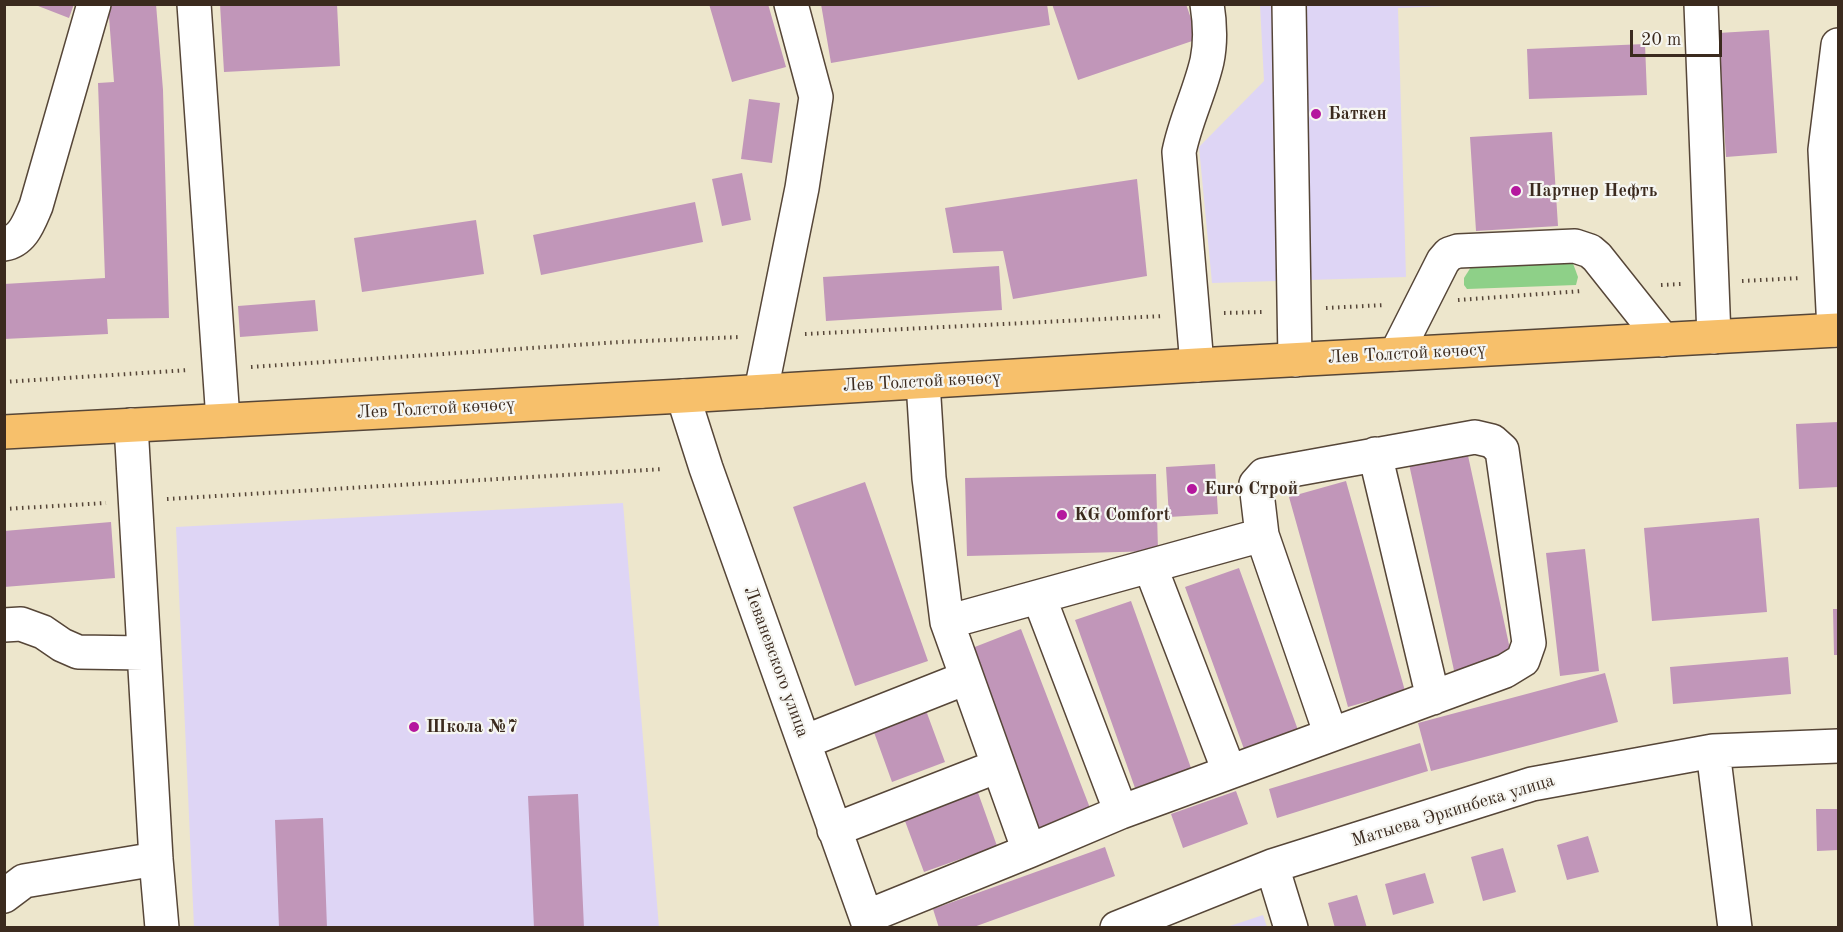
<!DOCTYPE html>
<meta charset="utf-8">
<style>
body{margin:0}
#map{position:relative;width:1843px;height:932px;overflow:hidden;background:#ede6cc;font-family:"Old Standard TT",serif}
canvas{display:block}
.frame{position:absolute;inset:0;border:6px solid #3b2a1e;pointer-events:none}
.scale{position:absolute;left:1630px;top:30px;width:92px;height:27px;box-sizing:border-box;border:3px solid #3b2a1e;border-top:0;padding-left:8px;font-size:18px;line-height:21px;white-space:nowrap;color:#3b2a1e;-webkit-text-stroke:4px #f6f6f2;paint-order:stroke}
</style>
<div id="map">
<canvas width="1843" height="932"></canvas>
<div class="frame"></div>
<div class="scale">20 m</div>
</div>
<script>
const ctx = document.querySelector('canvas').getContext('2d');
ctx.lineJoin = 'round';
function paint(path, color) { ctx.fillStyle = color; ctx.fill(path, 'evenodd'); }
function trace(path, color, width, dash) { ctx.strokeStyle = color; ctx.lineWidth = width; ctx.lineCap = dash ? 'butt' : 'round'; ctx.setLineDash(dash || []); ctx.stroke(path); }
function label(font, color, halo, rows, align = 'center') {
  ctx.font = font + ' "Old Standard TT",serif'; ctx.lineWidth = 4.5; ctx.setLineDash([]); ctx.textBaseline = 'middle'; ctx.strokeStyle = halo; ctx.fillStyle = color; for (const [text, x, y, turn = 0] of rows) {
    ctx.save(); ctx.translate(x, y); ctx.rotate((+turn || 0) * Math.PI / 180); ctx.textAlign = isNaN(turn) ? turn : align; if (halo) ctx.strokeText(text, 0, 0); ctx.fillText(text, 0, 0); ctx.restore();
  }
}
paint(new Path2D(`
 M1260 5H1472L1398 8 1406 277 1212 283 1199 147 1264 81Z
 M623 503 659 927H194L176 527Z
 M1263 915 1267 927H1227Z`), '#ded5f5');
paint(new Path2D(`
 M1571 258 1578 277 1576 285 1467 289 1464 285V278L1476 259Z`), '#8ed088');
paint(new Path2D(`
 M33 4H74L69 18Z
 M108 4H156L163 90 169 318 107 319 108 334 4 339V284L105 278 98 83 114 82Z
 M220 4H337L340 66 224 72Z
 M709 4H768L786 67 732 82Z
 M821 4H1047L1050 25 831 63Z
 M1052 4H1186L1198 39 1078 80Z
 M1769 30 1777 153 1726 157 1718 33Z
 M1645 44 1647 95 1529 99 1527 49Z
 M749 99 780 103 772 163 741 159Z
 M1552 132 1558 226 1476 231 1470 137Z
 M742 173 751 220 722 226 712 179Z
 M1137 179 1147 276 1013 299 1003 251 953 253 945 208Z
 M695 202 703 242 541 275 533 235Z
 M476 220 484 274 362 292 354 238Z
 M999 266 1002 310 826 321 823 277Z
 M315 300 318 331 240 337 238 306Z
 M1838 422V487L1799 489 1796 424Z
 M1467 451 1513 663 1455 675 1409 464Z
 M1215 464 1218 514 1169 517 1166 467Z
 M1156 474 1158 551 967 556 965 478Z
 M1346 481 1405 691 1348 707 1289 497Z
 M865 482 928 661 855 686 793 507Z
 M1759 518 1767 612 1652 621 1644 528Z
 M111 522 115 578 4 587V531Z
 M1585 549 1599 671 1560 676 1546 553Z
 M1239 568 1302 741 1248 760 1185 587Z
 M1131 601 1191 768 1135 788 1075 620Z
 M1833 609H1838V655H1834Z
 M1021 629 1090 808 1036 829 967 650Z
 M1788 657 1791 694 1673 704 1670 667Z
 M1605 673 1618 722 1431 771 1418 723Z
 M924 705 945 762 892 782 871 724Z
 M1420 743 1428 771 1277 818 1269 789Z
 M976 787 997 846 924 872 902 813Z
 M1236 791 1248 824 1183 848 1171 814Z
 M578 794 584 928H534L528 796Z
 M1816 809H1838V850L1817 851Z
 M323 818 327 928H279L275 820Z
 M1588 836 1599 872 1567 880 1557 845Z
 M1105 847 1115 876 971 928H939L933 909Z
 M1503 848 1516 892 1483 901 1471 857Z
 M1425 873 1434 903 1393 915 1385 884Z
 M1357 895 1367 928H1335L1328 903Z`), '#c196b9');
const minor = new Path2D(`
 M194 4 223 420
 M1289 4 1295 360
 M1701 4 1714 337
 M4 244C23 241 29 222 36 206L94 4
 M1834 330 1825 150 1838 45
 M1396 354 1443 261 1449 254 1458 251 1575 246 1590 251 1597 257 1663 340
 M1197 365 1179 152C1185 121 1200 92 1207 61 1211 42 1210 23 1207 4
 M923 382 929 478 947 622 1029 851
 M761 391 802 188 816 97 791 4
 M683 396 706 468 870 928
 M131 425 156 859 162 928
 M1375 454 1433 698
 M1262 535 1331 735
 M1150 566 1229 771
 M1039 597 1121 812
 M4 625 21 624 43 632 62 645 78 652 144 653
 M804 742 966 678
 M1713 751 1735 928
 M834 830 998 766
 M1272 866 1291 928
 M4 896 24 881 156 859
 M866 917 1029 851 1121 812 1505 671 1523 660 1529 643 1502 450 1492 441 1475 437 1264 475 1256 484 1262 535 947 622
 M1117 928 1272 866 1532 784 1713 751 1838 746`);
const major = new Path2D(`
 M4 432 683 396 1197 365 1838 330`);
trace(minor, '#564638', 36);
trace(major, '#564638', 36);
trace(new Path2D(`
 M1742 281 1801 278
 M1661 285 1681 284
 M1458 300 1582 291
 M1326 308 1385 305
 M1224 313 1262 312
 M805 334 1163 316
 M251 367 620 342 740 337
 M4 382 189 370
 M167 499 664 469
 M4 509 106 503`), '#564638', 4, [1.5, 4.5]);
trace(minor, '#fff', 33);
trace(major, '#f7c06b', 33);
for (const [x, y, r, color] of [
 [1316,114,6,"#b5179e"],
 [1516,191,6,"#b5179e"],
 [1192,489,6,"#b5179e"],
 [1062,515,6,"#b5179e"],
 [414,727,6,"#b5179e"]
]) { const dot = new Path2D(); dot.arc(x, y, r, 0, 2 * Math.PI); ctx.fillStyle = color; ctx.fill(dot); trace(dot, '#f6f6f2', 2); }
label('bold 18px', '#3b2a1e', '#f6f6f2', [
 ["Баткен",1328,114],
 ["Партнер Нефть",1528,191],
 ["Euro Строй",1204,489],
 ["KG Comfort",1074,515],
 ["Школа №7",426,727]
], 'left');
label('18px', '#3b2a1e', '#f6f6f2', [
 ["Лев Толстой көчөсү",1407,354,-3],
 ["Лев Толстой көчөсү",922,382,-3],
 ["Лев Толстой көчөсү",436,409,-3],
 ["Леваневского улица",776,662,70],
 ["Матыева Эркинбека улица",1453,811,-17]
]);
</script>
